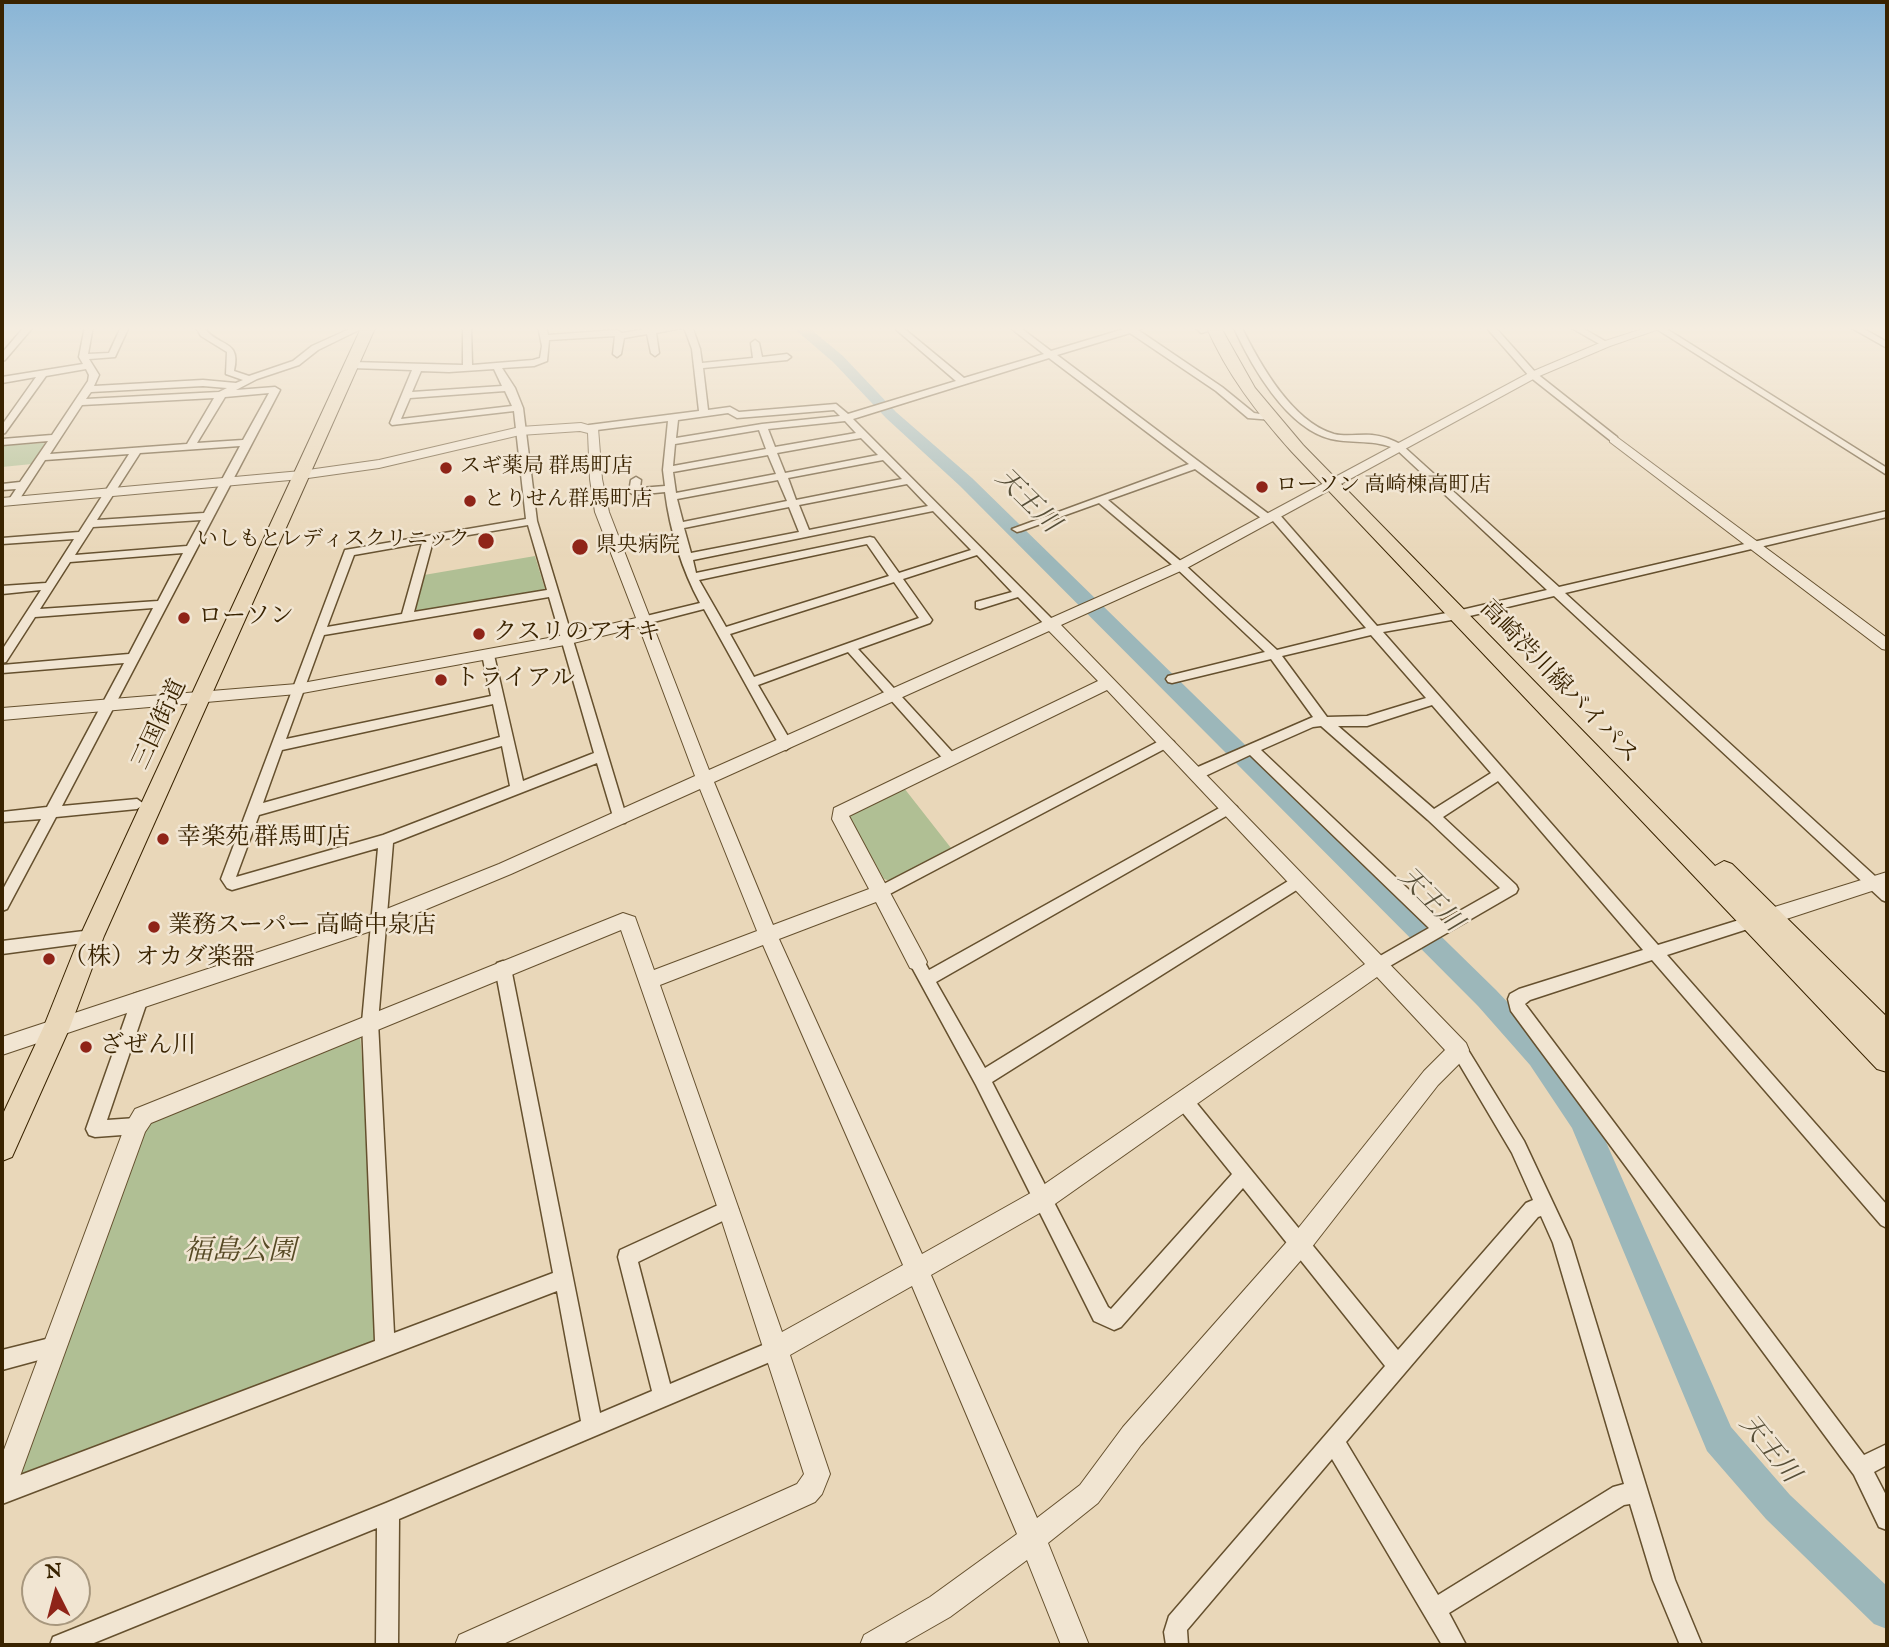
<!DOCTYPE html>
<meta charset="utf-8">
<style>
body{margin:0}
#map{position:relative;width:1889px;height:1647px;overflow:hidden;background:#e9d7b9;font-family:"IM FELL English",serif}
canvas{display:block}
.frame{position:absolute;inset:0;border:4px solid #392300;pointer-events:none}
.north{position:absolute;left:21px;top:1556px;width:70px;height:70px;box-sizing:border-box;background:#f1e5d2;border:2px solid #a7977e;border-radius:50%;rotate:354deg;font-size:19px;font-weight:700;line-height:28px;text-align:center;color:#392300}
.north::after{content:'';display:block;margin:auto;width:24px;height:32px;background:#8f2418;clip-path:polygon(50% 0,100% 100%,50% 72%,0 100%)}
</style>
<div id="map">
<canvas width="1889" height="1647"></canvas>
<div class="frame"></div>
<div class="north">N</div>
</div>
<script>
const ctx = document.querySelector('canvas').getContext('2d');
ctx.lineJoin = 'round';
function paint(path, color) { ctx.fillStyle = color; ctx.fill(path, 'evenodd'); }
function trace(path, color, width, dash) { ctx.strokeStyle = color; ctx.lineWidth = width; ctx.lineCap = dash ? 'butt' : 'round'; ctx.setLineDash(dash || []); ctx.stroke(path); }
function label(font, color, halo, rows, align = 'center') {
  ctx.font = font + ' "IM FELL English","Noto Serif JP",serif'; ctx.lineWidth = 5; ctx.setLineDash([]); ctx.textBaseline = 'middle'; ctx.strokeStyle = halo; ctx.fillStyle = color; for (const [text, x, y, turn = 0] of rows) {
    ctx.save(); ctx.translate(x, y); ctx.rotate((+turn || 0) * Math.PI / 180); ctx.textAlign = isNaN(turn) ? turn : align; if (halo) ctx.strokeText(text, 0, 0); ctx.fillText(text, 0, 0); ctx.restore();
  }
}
paint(new Path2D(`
 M43 443 45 444 32 464 2 467V446Z
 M535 556 545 589 542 592 419 612 414 609 424 575Z
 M904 788 951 848 890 881 884 879 849 817 851 813Z
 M360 1034 385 1347 2 1493 57 1339 145 1124Z`), '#b0bf94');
paint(new Path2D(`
 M791 326H807L843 356 896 412 972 478 1496 990 1550 1047 1592 1110 1731 1427 1790 1495 1887 1586V1629L1874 1624 1766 1519 1707 1451 1572 1128 1530 1065 1478 1006 960 486 886 418 833 362Z`), '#9cb7ba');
const minor = new Path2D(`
 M25 326H34L5 360 2 361V353Z
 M85 326H93L88 354 109 353 121 327 128 329 115 357 89 359 99 375 94 386 203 380 236 383 243 380 226 374 227 352 201 336 195 326H203C217 348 242 338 234 371L249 376 293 361 312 346 356 326H367L318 350 299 365 257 379 236 390 275 387 280 390 62 806 137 799 144 804 137 809 56 817 7 909 2 911V891L41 819 2 822V812L47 807 124 663 2 673V665L129 654 153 608 35 617 6 662 2 663V650L41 590 2 594V586L46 583 74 539 2 544V538L79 532 129 454 45 460 17 503 13 504 8 501 16 489 2 490V484L20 482 48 441 2 445V439L52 435 88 381 89 375 86 369 46 376 5 433 2 434V425L36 377 2 383V377L83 364 79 357ZM203 386 227 388 219 392 86 399 91 392ZM269 393 243 440 197 443 225 397ZM214 398 187 444 50 454 82 405ZM240 446 204 513 97 520 140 453ZM201 520 187 546 75 555 93 527ZM183 553 158 601 40 609 70 562Z
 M463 326H471L472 365 533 360 540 358 542 346 538 326H546L548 335 617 330 622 333 665 326H692L700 349 702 363 753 358 751 343 755 340 759 343 762 357 787 354 791 357 787 360 703 368 708 410 730 407 739 412 836 404 848 414 956 381 892 326H901L964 378 1044 354 1008 326H1018L1051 351 1124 329 1123 326H1147L1138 330 1222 387 1254 413 1273 416V420L1248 418 1216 391 1130 333 1057 355 1270 515 1279 514 1377 626 1457 611 1547 590 1396 449C1374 439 1354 444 1331 439 1286 428 1251 365 1233 326H1241C1259 363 1292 422 1334 434 1346 437 1359 434 1372 435 1383 436 1393 440 1402 445L1559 587 1887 511V517L1565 593 1887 887V902L1882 900 1554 596 1457 619 1383 632 1658 945 1752 916 1757 918 1760 922 1757 926 1667 955 1887 1205V1228L1881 1225 1652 960 1530 1000 1525 1004 1864 1455 1887 1444V1465L1874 1472 1887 1497V1530L1879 1527 1854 1475 1511 1011 1508 999 1510 994 1519 989 1643 950 1498 781 1443 817 1516 885 1518 889 1516 893 1383 970 1378 972 1373 970 1370 965 1373 960 1429 928 1250 755 1201 778H1191L1189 774 1191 770 1313 717 1271 659 1172 683 1168 682 1166 679 1168 676 1265 652 1176 568 1099 503 1021 531 1017 532 1012 529 1189 464 1049 358 853 419 1058 625 1056 628H1048L1018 597 980 609 976 608V602L1012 592 977 555 903 579 932 620 930 623 858 649 956 756 958 759 956 762H946L848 652 758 685 793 745 786 750 781 748 704 609 642 625 636 621 638 618 700 603C682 570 670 530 665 492L634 495 629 492 631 480 636 477 641 480 640 488 665 486 663 470 668 421 589 431 584 428 589 425 699 411 692 349 685 330 682 328 656 333 659 353 655 356 651 353 647 334 624 338 621 354 617 357 613 354 615 336 549 340 547 361 534 366 502 368 515 388 523 408 537 521 627 819 625 823H615L597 763 393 843 378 1022 394 1333 553 1273 495 968 497 963 503 961 509 963 511 968 600 1413 652 1391 618 1257 620 1250 729 1200 735 1203 738 1209 735 1215 638 1262 670 1384 777 1339 784 1342 787 1349 784 1356 399 1519 398 1645H376L377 1528 89 1645H50L53 1637 386 1503 581 1421 557 1291 2 1504V1482L375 1341 362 1022 378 848 232 890 227 888 221 879 345 550 526 519 514 411 392 425 390 423 412 370 352 368 348 365 352 362 463 365ZM494 369 502 386 412 392 421 371 449 372ZM505 391 512 406 401 419 410 398ZM834 410 840 416 762 424 676 438 678 420 728 413 737 418ZM845 421 856 433 775 447 768 429ZM759 430 766 449 673 466 675 444ZM861 438 878 455 785 473 777 453ZM768 455 776 474 676 493 673 472ZM883 460 902 479 796 500 788 478ZM1195 469 1265 521H1273L1366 628 1277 650 1184 564 1108 500ZM778 480 787 501 683 522 677 499ZM907 484 928 506 809 530 799 505ZM789 507 799 532 691 553 684 528ZM933 511 971 550 899 573 874 538 870 537 696 573 693 560ZM528 525 547 590 414 612 433 541ZM422 543 402 614 327 627 354 555ZM867 544 889 576 726 627 699 580ZM894 582 919 618 754 677 730 634ZM549 597 594 753 523 781 494 655 488 651 482 655 491 696 286 739 324 635ZM1371 635 1426 698 1367 716 1327 717 1282 656ZM493 704 500 737 263 803 282 750ZM1432 705 1491 773 1434 809 1338 726H1367ZM1321 726 1428 820 1500 888 1442 921 1261 750 1313 727ZM502 746 510 786 383 835 236 877 259 815Z
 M1194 326H1203L1208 331 1201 333Z
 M1485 326H1494L1536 373 1617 437V441H1611L1530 377Z
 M1568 326H1579L1610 344 1603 346Z
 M1652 326H1662L1887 468V475Z
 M1848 326H1859L1887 342V348Z
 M1167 737 1174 742 1172 745 884 897 879 899 874 897 872 893 874 889Z
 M1230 802 1237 807 1235 811 936 982 985 1068 1293 878H1303L1305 882 1303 886 992 1082 1108 1307 1111 1309 1232 1174 1178 1107 1175 1101 1178 1095 1184 1093 1190 1095 1398 1350 1526 1203 1533 1200 1512 1153 1451 1050 1453 1045 1459 1042 1465 1045 1524 1141 1571 1241 1675 1580 1702 1645H1680L1653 1580 1630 1504 1624 1505 1449 1613 1466 1645H1442L1332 1459 1187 1630 1188 1645H1166L1164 1632 1169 1616 1385 1366 1243 1188 1121 1327 1114 1330 1094 1321 976 1085 909 962 912 957 917 955 922 957 929 970ZM1541 1216 1553 1243 1624 1484 1613 1487 1438 1595 1346 1442 1538 1217Z
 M92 930 97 931 100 936 97 941 92 942 2 954V941Z
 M140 992 146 994 148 999 107 1120 136 1118 142 1120 145 1126 142 1132 136 1134 95 1137 89 1135 86 1129 132 999 134 994Z
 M54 1337 61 1340 64 1347 61 1354 2 1370V1350Z`);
const tertiary = new Path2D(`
 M1652 326H1668L1610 346 1537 377 1185 569 1061 625 1466 1043 1469 1050 1466 1057 1438 1085 1308 1252 1141 1445 1098 1503 1048 1543 1089 1645H1061L1027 1560 950 1617 901 1645H860L864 1635 930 1597 1017 1534 912 1286 790 1355 830 1474 822 1494 815 1502 501 1645H455L459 1635 797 1484 804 1474 718 1209 621 930 151 1123 145 1132 15 1490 11 1499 2 1503V1455L125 1126 135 1109 623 913 635 917 654 970 757 931 700 789 511 874 386 926 2 1055V1037L374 914 499 864 695 776 639 627 565 645 297 694 2 720V708L297 684 565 635 636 618 595 512 590 479 588 433 580 431 520 435 379 468 301 479 2 506V498L301 471 379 460 520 427 581 423 598 428 602 479 609 512 709 770 1175 563 1529 373 1602 342ZM1049 631 1098 681 834 808 832 819 869 889 773 925 714 782ZM1107 690 1365 964 1036 1190 922 1254 779 939 876 902 910 968 917 970 924 968 927 962 924 956 849 816ZM763 945 903 1265 782 1332 660 985ZM1377 977 1445 1050 1424 1071 1292 1236 1123 1427 1080 1485 1037 1518 931 1275 1052 1206Z
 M1614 435 1887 638V650L1882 649 1610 442V436Z
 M1887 872V886L1759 928 1752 926 1750 920 1752 914Z`);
const primary = new Path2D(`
 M362 326H376L104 936 70 1027 12 1157 2 1161V1116L44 1026 80 936Z
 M1206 326H1220L1255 388 1303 445 1715 866 1724 861 1732 864 1887 1017V1072L1877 1069 1292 452C1257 413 1227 374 1206 326Z`);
trace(minor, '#65502e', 3);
trace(tertiary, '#65502e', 2);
trace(primary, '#392300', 2);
paint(minor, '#f1e5d2');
paint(tertiary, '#f1e5d2');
paint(primary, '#e9d7b9');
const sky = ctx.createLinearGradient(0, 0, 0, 557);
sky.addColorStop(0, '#89b5d6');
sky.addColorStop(0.59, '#f5ede0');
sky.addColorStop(1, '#f5ede000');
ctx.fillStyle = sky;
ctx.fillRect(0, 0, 1889, 557);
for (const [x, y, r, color] of [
 [446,468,7,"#8f2418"],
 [1262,487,7,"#8f2418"],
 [470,501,7,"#8f2418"],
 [486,541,9,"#8f2418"],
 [580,547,9,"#8f2418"],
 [184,618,7,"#8f2418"],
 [479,634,7,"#8f2418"],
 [441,680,7,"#8f2418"],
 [163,839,7,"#8f2418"],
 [154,927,7,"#8f2418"],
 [49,959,7,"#8f2418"],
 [86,1047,7,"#8f2418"]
]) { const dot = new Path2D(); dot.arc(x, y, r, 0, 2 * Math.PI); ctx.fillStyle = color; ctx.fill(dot); trace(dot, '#f1e5d2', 2.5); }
label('21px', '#392300', '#f1e5d2', [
 ["スギ薬局 群馬町店",460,468],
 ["ローソン 高崎棟高町店",1276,487],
 ["とりせん群馬町店",484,501],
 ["いしもとレディスクリニック",470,541,"right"],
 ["県央病院",596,547]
], 'left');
label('24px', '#392300', '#f1e5d2', [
 ["ローソン",198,618],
 ["クスリのアオキ",493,634],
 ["トライアル",455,680],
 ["幸楽苑 群馬町店",177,839],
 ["業務スーパー 高崎中泉店",168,927],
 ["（株）オカダ楽器",63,959],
 ["ざぜん川",100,1047]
], 'left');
label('24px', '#392300', '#f1e5d2', [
 ["高崎渋川線バイパス",1558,683,46],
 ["三国街道",161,725,-65]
]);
label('italic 26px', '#574f38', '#f1e5d2', [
 ["天王川",1026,502,45],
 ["天王川",1429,901,45],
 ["天王川",1768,1450,51]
]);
label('italic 28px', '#574a25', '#f1e5d2', [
 ["福島公園",240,1253]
]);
</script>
